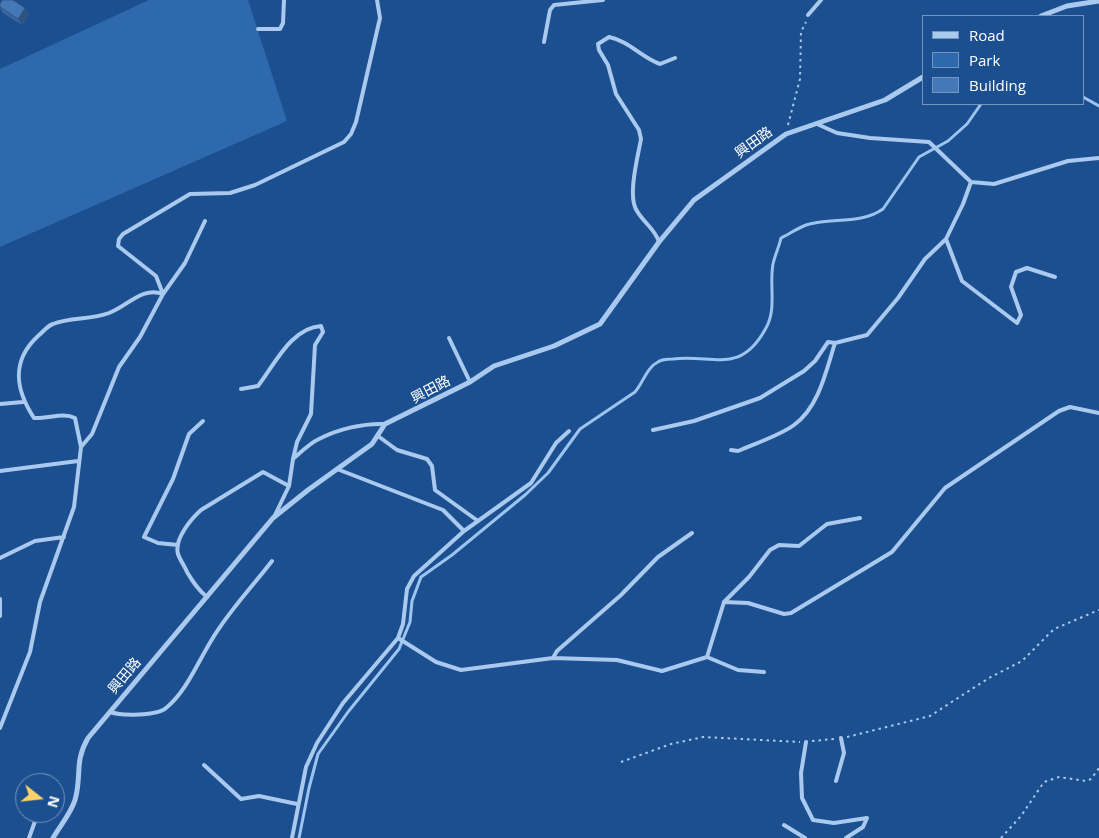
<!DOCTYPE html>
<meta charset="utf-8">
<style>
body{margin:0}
#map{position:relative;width:1099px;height:838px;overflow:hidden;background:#1b4f8f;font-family:"Open Sans",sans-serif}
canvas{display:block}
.legend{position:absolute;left:922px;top:15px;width:162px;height:90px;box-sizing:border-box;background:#1b4f8f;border:1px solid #7695bc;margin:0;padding:6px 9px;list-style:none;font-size:15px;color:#fff}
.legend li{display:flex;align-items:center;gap:10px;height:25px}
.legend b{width:25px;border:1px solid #7695bc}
.north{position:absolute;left:15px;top:773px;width:50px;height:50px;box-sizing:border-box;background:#1b4f8f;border:1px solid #7695bc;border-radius:50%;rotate:106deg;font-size:14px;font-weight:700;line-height:20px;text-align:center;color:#fff}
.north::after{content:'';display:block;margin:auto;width:18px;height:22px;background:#ffd166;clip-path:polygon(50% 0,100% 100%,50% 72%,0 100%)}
</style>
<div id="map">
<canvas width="1099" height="838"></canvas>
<ul class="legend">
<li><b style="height:6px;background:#a9c9ee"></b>Road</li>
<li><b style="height:14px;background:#2e69ad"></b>Park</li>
<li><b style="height:14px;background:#4478b7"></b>Building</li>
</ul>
<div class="north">N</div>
</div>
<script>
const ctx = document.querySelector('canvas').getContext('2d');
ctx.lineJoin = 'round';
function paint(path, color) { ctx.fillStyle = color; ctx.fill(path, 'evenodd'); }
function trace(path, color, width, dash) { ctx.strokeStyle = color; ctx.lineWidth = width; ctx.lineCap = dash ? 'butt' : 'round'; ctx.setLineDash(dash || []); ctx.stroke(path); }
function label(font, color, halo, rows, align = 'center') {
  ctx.font = font + ' "Open Sans","Noto Sans TC",sans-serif'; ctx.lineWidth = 4; ctx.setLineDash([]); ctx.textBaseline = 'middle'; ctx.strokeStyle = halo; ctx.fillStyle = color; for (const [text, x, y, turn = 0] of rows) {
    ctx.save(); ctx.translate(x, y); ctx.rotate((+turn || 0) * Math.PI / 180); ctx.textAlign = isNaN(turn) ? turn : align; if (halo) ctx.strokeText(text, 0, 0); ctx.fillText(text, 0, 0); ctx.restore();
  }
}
paint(new Path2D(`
 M149 0H248L287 121 0 247V69Z`), '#2e69ad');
trace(new Path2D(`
 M1083 97 1099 106
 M299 838 309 788 318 754 348 712 399 649 410 622 412 601 421 577 452 555 525 495 548 473 580 429 635 392C643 383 647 367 658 362 662 359 668 359 673 359 713 354 740 376 766 328 777 309 769 284 773 264 775 255 779 247 781 238 789 234 798 228 806 225 831 217 860 225 883 209L919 157 948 141 967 124 981 104`), '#9cc4f0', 3);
trace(new Path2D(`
 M788 125 800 79 801 32 806 22
 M847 737 930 716 989 678 1022 661 1054 629 1099 610
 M812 741 834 739
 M621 762 671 744 703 737 800 742
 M1001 838 1021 816 1044 782 1059 777 1086 781 1091 779 1099 768`), '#a9c9ee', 2, [2.5, 4]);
trace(new Path2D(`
 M808 15 821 0
 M258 29H280L283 23 284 0
 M544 42 550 10 554 5 603 0
 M817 124 837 133 870 138 929 142 971 182
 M659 242C655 229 644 223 637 211 627 197 638 156 641 139L639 130 616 94 608 65 599 50 598 44 609 37C629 41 641 57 660 64L675 58
 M1055 277 1027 268 1016 272 1011 287 1021 315 1017 323 962 281 946 239 963 204 971 182 994 184 1068 161 1099 158
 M449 338 470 382
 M241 389 258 386C275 364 291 328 321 326L323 332 315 345 311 414 297 442 293 459C301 452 310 443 319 439 338 429 364 423 385 424
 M0 404 23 402
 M653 430 694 421 760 398 804 371 815 361 828 342 835 343
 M378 436 397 450 427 459 432 466 435 490 478 521
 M81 447 75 418C63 412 48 419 34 418 15 389 11 361 38 336 42 333 47 326 53 324 70 317 91 320 109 313 128 306 142 286 163 294L185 263 205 221
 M731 450 738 451C756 443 779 436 794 425 819 407 826 371 835 343L867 335 898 298 925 259 946 239
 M0 471 78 461
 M275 515 289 486 293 459
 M860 518 827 524 799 546 779 545 770 550 749 577 724 602 748 603 784 614 791 613 892 552 945 488 1059 411 1070 407 1099 413
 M464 531 531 483 556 443 569 431
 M692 533 658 557 621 595 557 651 553 658 617 660 662 671 707 657
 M178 545 158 543 144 537 173 479 189 434 203 421
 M0 558 35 541 64 537
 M207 597C198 590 193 582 187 572 185 567 180 560 178 554 174 539 191 519 201 510L263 472 289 486
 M0 599V616
 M724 602 707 657 738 670 764 672
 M398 638 436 662 461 670 553 658
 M110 712C121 716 157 716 166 708 186 692 198 662 211 641 227 613 252 587 272 561
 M0 728 30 652 40 602 74 507 81 447 92 434 119 367 140 337 163 294 156 276 118 246 119 239 123 234 190 194 230 193 255 185 344 142 351 134 356 122 380 18 377 0
 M806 742 801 773 802 798 813 820 834 823 867 818 863 827 846 838
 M204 765 241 799 259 796 297 804
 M836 781 844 753 841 738
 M784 825 805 838
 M29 838 38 813
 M292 838 306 767 317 743 343 703 398 638 403 624 407 589 414 576 464 531 443 510 337 469`), '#a9c9ee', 4);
trace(new Path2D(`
 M1041 16 1067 6 1099 1
 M53 838C60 826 71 813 75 800 82 776 74 762 88 738L273 518 308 490 372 444 385 424 470 382 494 366 554 346 600 324 659 242 694 200 786 134 885 100 923 77`), '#a9c9ee', 5);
paint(new Path2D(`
 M0 4 29 14 22 25 3 13 0 8Z`), '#3a679d');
paint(new Path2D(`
 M25 8 29 14 22 25 18 19Z`), '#305480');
const building = new Path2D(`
 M3 0H13L25 8 18 19 0 7V4Z`);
paint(building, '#4478b7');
trace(building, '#305480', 1);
label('14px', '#fff', '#1b4f8f', [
 ["興田路",754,143,-36],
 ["興田路",431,390,-28],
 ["興田路",125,676,-50]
]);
</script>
